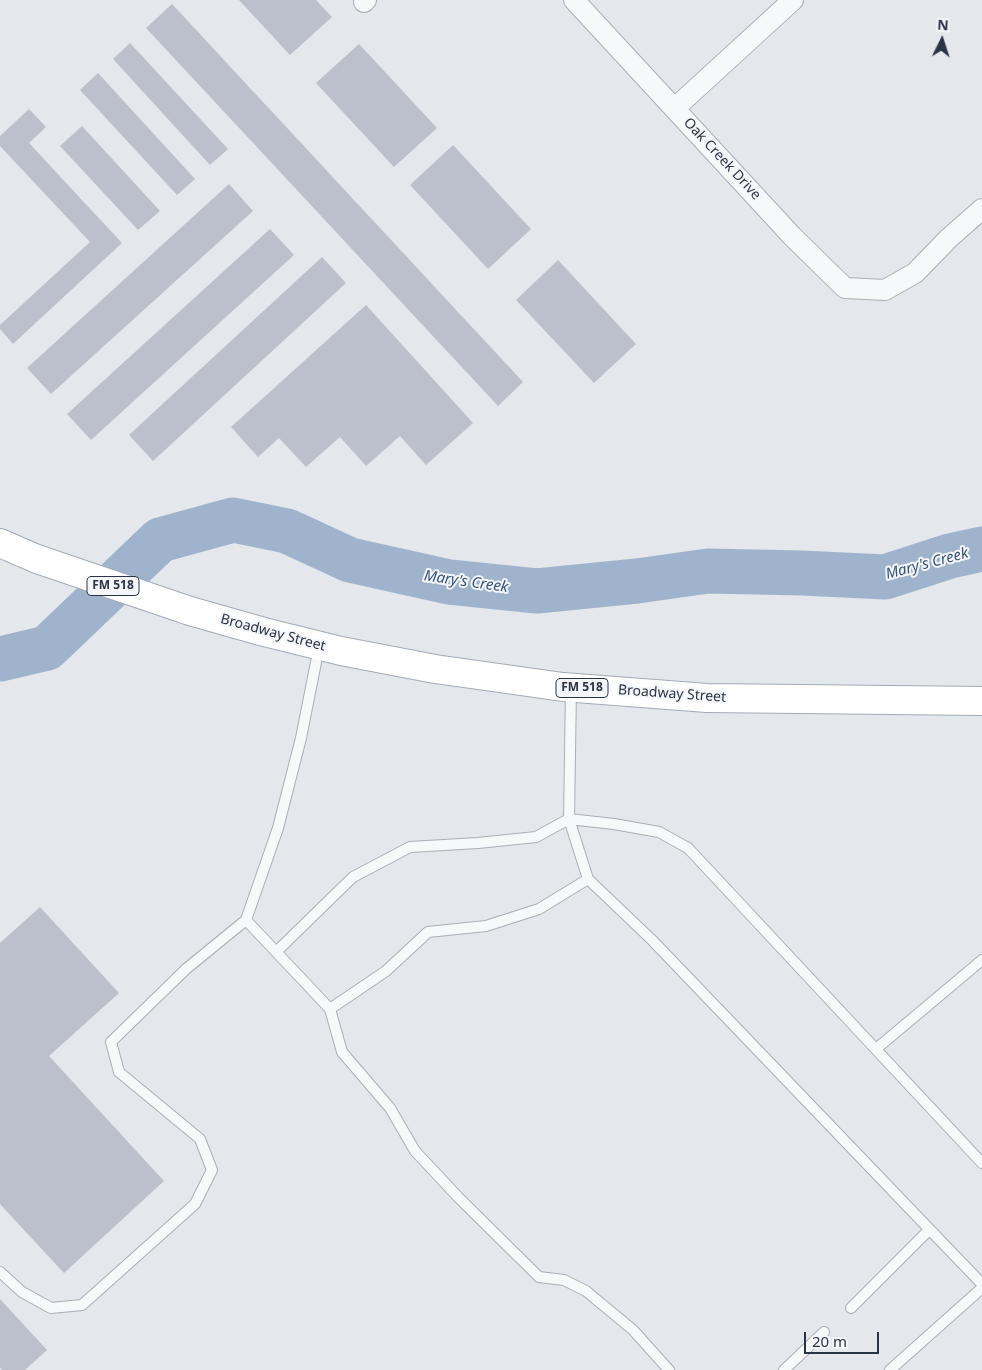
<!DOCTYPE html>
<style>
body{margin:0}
#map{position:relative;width:982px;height:1370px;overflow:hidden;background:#e4e7ec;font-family:"Noto Sans",sans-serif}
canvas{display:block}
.north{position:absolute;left:917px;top:15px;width:50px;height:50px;-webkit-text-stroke:4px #f4f6f9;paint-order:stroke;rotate:4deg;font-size:14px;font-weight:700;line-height:20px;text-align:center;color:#2b3445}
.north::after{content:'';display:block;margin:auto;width:18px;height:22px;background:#2b3445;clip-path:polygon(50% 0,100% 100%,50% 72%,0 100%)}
.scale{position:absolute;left:804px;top:1332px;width:75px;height:22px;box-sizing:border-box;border:2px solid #2b3445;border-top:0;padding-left:6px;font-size:15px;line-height:18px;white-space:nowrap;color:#2b3445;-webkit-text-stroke:4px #f4f6f9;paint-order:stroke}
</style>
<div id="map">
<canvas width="982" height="1370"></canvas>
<div class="north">N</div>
<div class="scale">20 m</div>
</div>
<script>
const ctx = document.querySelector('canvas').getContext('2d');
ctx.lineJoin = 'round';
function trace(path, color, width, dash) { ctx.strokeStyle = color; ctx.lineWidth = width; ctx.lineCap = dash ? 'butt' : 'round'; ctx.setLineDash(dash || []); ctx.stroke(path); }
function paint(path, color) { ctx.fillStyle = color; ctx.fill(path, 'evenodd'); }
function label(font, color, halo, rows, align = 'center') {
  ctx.font = font + ' "Noto Sans",sans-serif'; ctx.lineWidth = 4; ctx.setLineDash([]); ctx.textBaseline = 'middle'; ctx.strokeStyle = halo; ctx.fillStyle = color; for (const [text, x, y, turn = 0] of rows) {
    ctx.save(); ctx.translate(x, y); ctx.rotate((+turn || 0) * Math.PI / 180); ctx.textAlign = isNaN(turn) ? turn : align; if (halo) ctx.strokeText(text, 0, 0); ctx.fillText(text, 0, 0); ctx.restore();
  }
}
trace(new Path2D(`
 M0 659 47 648 160 540 233 520 287 531 350 560 449 582 537 591 637 581 708 571 802 573 885 577 950 556 982 549`), '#9fb4cc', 45);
paint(new Path2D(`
 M239 0H316L332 17 290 55Z
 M172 4 523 382 498 406 146 28Z
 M130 43 228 149 210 165 113 59Z
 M359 44 437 128 394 167 316 83Z
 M98 73 195 179 177 195 80 90Z
 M29 109 46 127 29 143 122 243 13 344 0 329V325L90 242 0 146V136Z
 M82 126 160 211 138 230 60 146Z
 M453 145 531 229 488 269 410 185Z
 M229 184 253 211 51 394 27 368Z
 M270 229 294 255 91 440 67 414Z
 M322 257 346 283 153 461 129 435Z
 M558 260 636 344 594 383 516 300Z
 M366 305 473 423 426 465 400 436 366 466 340 437 306 467 279 438 258 457 231 427Z
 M40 907 119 993 49 1056 164 1181 64 1273 0 1204V943Z
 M0 1299 47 1350 25 1370H2L0 1368Z`), '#bbc0ca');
const lane = new Path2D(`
 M246 920 330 1009 342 1052 390 1108 415 1151 458 1197 539 1277 564 1280 586 1291 633 1330 669 1370
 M276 952 353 877 410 847 478 843 536 837 569 819 571 688
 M330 1009 386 971 428 932 486 926 539 909 588 879
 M876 1049 982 960
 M982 1163 688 848 659 832 614 824 569 819 588 879 652 940 982 1284
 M0 1272 22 1292 51 1308 82 1305 195 1204 212 1170 200 1139 119 1072 111 1042 186 969 246 920 278 828 301 738 319 647
 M851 1308 929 1230
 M784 1370 824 1332
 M890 1370 982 1288`);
const street = new Path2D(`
 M574 0 792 236 845 288 885 290 915 273 949 238 982 209
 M364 2 366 0
 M675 108 793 0`);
const primary = new Path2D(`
 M0 543 37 559 190 611 264 632 341 651 435 669 563 687 707 698 982 701`);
trace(lane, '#a9aeb7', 12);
trace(street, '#a9aeb7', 22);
trace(primary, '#a3abb8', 30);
trace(lane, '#f7f8fa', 10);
trace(street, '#f7f8fa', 20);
trace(primary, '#fff', 28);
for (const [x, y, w] of [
 [113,586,52],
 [582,688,52]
]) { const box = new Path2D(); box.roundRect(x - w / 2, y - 9.5, w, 19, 4); ctx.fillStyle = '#f4f6f9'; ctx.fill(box); trace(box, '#2b3445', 1); }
label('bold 12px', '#2b3445', null, [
 ["FM 518",113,586],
 ["FM 518",582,688]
]);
label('14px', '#2b3445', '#f4f6f9', [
 ["Oak Creek Drive",722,159,47],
 ["Broadway Street",273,633,15],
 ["Broadway Street",672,694,4]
]);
label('italic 15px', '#34527a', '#f4f6f9', [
 ["Mary's Creek",927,564,-15],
 ["Mary's Creek",466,582,8]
]);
</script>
